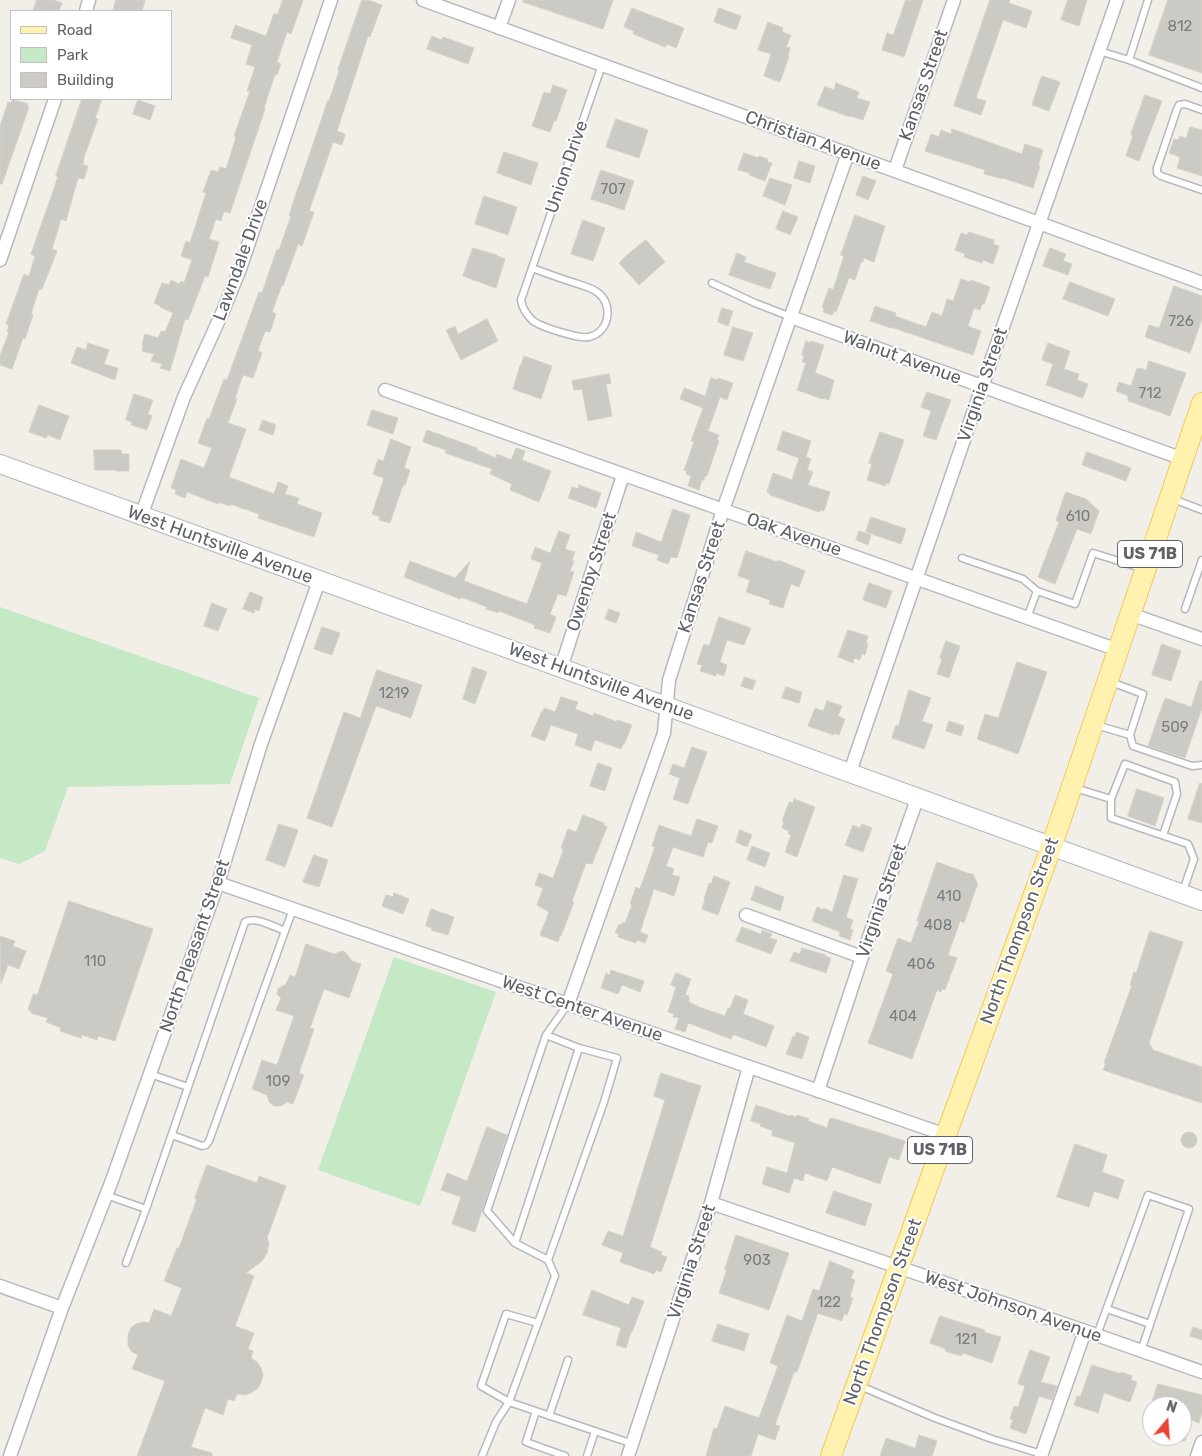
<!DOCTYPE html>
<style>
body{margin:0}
#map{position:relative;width:1202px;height:1456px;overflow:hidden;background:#f1efe8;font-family:Rubik,sans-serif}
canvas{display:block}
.legend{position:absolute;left:10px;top:10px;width:162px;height:90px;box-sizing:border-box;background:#fff;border:1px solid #bfc1c3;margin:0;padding:6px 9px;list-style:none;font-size:15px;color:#5f6368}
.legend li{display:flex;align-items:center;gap:10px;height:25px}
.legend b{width:25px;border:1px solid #bfc1c3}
.north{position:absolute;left:1142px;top:1396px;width:50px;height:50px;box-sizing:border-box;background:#fff;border:1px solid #bfc1c3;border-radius:50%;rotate:18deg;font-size:14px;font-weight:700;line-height:20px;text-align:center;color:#5f6368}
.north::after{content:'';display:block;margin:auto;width:18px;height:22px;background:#ea4335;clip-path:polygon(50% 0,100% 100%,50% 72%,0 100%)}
</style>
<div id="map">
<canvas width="1202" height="1456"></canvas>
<ul class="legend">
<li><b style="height:6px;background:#fff2af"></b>Road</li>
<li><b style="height:14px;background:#c5e8c5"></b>Park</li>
<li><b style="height:14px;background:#cccac5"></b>Building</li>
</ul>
<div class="north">N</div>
</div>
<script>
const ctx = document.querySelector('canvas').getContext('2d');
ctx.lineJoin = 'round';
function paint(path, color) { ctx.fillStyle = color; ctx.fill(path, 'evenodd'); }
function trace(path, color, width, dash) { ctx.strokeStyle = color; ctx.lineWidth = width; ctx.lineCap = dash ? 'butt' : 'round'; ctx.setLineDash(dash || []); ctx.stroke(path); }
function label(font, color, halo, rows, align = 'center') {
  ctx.font = font + ' Rubik,sans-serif'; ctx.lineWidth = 4; ctx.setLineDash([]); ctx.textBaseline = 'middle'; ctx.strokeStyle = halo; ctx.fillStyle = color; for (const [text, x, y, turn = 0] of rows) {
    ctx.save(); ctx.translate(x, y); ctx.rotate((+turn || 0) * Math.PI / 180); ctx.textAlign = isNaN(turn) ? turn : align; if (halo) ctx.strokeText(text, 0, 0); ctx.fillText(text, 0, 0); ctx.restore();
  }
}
paint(new Path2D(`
 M0 607 259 698 230 784 68 787 45 851 19 864 0 858Z
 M394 957 496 992 420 1206 318 1170Z`), '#c5e8c5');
const building = new Path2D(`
 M37 0H54L62 3 59 11H33Z
 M116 0H145L142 11H113Z
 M283 0H303L291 34 287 32 277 62 281 64 277 75 275 74 264 108 265 109 230 213 224 211 221 221 216 219 209 239 219 242 208 277 205 276 188 320 185 319 170 371 160 368 162 364 151 361 154 354 142 351 143 346 142 345 145 334 158 338 161 331 165 332 173 313 160 307 161 306 154 303 162 283 169 285 171 280 179 284 181 281 184 283 192 260 181 256 186 241 190 243 206 193 203 192 211 170 218 172 220 167 226 169 236 137 234 136 250 91H247L255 67 246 64 252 45 231 38 235 25 266 36 274 13 277 15Z
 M362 0H368L382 5 370 37 368 36 337 131 345 134 342 145 333 142 309 211 314 212 302 246 298 244 283 286 282 285 272 312 276 314 270 332 265 331 258 351 262 353 253 378 243 375 235 398 237 399 228 423 246 429 229 477 274 494 278 482 288 486 285 494 299 498 297 504 322 513 314 537 258 518 259 514 230 504V506L218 502V504L187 492 185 498 175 494 176 490 171 488 181 459 204 468 212 448 198 443 207 418 209 419 224 379 227 380 259 292 262 293 277 249 279 250 291 216 289 215 295 197 328 100 329 101 339 71 338 70Z
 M524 0H613L603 29 523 2Z
 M906 0H923L904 57 882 50 887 33 893 35Z
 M990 0H1010L1009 3 1032 11 1026 28 1003 20 976 98 986 101 981 115 954 106Z
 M1068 0H1087L1079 26 1061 20Z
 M1168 0H1202V73L1149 55Z
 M632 8 684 28 676 48 667 44 665 47 633 34 634 31 624 27Z
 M719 8 741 16 736 30 714 22Z
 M768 22 783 28 782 32 791 35 786 47 790 48 788 56H789L780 82 764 76 771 54 758 50Z
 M432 36 442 40 443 37 474 48 468 64 427 49Z
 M1042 76 1060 82 1049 111 1032 105Z
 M836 83 859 92 857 98 870 102 863 120 850 116V117L817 105 825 86 834 90Z
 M553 85 567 90 556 121H554L550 132 532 126 544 92 550 94Z
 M1145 95 1162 101 1139 161 1126 156 1133 135 1131 134Z
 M12 99 28 104 27 106 29 107 2 184H0V126L8 102 11 103Z
 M82 99H102L95 118 98 119 84 157 83 165 88 166 84 179 78 178 66 221 61 219 52 249 57 251 42 289H39L31 314 33 315 25 339 23 338 12 369 0 365V356L9 332 7 331 9 325 6 324 24 274 29 276 35 256 31 254 58 177 56 176Z
 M138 100 155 106 150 120 133 114Z
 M616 119 648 130 639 158 606 147Z
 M1190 127 1202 130V176L1177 168 1180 157 1169 153 1174 139 1178 140 1180 136 1186 138Z
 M952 129 1022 154 1025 144 1043 150 1038 166H1040L1033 188 1003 178V179L984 174 985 170 925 151 931 134 939 137 941 130 951 134Z
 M504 152 538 163 531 185 497 173Z
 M744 153 758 158 759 156 768 159 767 162 772 163 765 181 749 175 750 173 738 170Z
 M799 161 815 166 810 183 794 178Z
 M601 170 634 181 624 210 591 199Z
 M863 176 876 181 868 200 856 195Z
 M770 178 792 185 785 205 763 196Z
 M484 196 517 207 508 235 475 224Z
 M783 211 798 217 790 235 776 229Z
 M855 215 885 226 874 262 864 258 863 262H861L855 280 849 278 836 312 834 311 832 315 823 312 824 308 822 307 829 288 833 290 844 256 841 255Z
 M583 220 605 228 593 261 571 254Z
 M969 232 994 240 993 244 999 246 993 264 983 260 982 263 964 257 965 254 955 250 961 233 967 235Z
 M646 240 665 262 639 285 619 263 626 256Z
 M473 248 497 255V256L505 259 496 288 463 276Z
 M1050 248 1066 254 1063 261 1072 264 1068 275 1043 266Z
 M737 253 746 257 744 262 776 273 770 289 729 275Z
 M961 279 970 282 971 280 990 287 984 304H982L980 310 974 308 968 326 981 331 973 355 891 327V328L870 321 875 306 896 313 895 316 926 327 932 312 942 316 947 299 953 301Z
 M1070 282 1115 299 1108 316 1063 299Z
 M1174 286 1202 296V319L1190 353 1145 337 1149 325 1159 328Z
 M722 308 733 311 728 326 718 322Z
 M487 319 498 341 461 360 446 330 455 326 458 334Z
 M733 327 753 333 743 361 724 355Z
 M806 341 810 343 811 341 824 345 815 373 834 380 829 400 823 398 822 399 797 390 806 363 802 362 804 356 802 355Z
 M88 343 109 350 104 364 118 368 115 380 71 363 77 347 86 350Z
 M1048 343 1070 351 1064 369 1079 374 1077 380 1088 384 1083 398 1046 385 1053 364 1042 360Z
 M524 356 552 366 541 399 513 389 520 365H521Z
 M1149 361 1186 373 1170 416 1128 401V396L1116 391 1119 382 1131 386 1137 368 1139 369 1140 368 1146 370Z
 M609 374 611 383 606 384 612 416 588 421 582 389 574 390 572 381Z
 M711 378 717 380 718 378 733 383 727 400 720 397 708 431 719 435 717 440 719 441 707 476H705L704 480H702L699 490 688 486 691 476 686 474 687 471 684 470 694 442 691 441 703 408 680 399 684 388 705 396Z
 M927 392 951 400 936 440 923 436 931 411 921 407Z
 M134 394 153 400 148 414 152 416 147 430 131 425 132 422 126 420Z
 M39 405 69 416 60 440 48 435 46 438 29 432Z
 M372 410 398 418 393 434 367 425Z
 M263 420 276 425 273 435 259 430Z
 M427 430 477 448V450L496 458 497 454 511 460 516 448 525 451 522 460 551 471 539 502 510 490 512 484 490 474 492 469 445 453 446 450 423 442Z
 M783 431 811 441 806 457 811 459 807 470 813 472 808 485 830 492 824 511 820 510 819 512 787 501 770 495V494L767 492 773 473 792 480 799 458 777 450Z
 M880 432 904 440 889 484 886 483 885 486 867 480 872 464 869 463Z
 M391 439 411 447 404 468 410 470 405 485H403L390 523 379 520 380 517 372 514 384 478 373 474 378 459 383 461Z
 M94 450H121L122 454H129V471H116V470H95Z
 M1087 452 1131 468 1126 481 1082 465Z
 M579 485 601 493 596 508 568 498 572 487 578 489Z
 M1066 492 1086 499 1099 511 1091 534 1077 529 1055 584 1038 577 1059 522 1056 521Z
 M673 509 690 515 677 558 671 557 668 564 657 560 659 555 632 546 636 532 661 542Z
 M871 517 906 529 901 544 866 532Z
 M559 531 570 535 565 549 575 552 572 560 574 561 570 571 574 572 566 596 558 594 550 614 556 617 550 633 534 628 535 625 499 611 498 613 486 609 487 607 461 597 460 599 404 577 410 561 455 578 470 561 464 581 527 604 542 563 531 559 535 547 550 553Z
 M859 531 871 535 868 545 856 540Z
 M746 551 777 562 778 560 805 571 799 587 791 584 783 608 769 604 770 600 746 592 750 580 738 576Z
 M869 583 892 591 886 608 863 600Z
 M250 592 263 597 259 611 255 609 254 613 243 609Z
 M212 603 227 609 218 631 204 626Z
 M609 609 620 613 616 623 605 619Z
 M719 617 751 628 744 645 727 640 720 662 727 665 724 676 716 673V676L700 671 702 665 697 664 704 644 709 646Z
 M322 627 340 633 332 655 314 649Z
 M848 630 868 636 866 643 868 644 865 655 862 654 860 660 854 658 853 663 838 657Z
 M946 641 960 646 949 678 937 674 942 659 940 658Z
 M1162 644 1181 651 1171 681 1152 675Z
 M1017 662 1047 672 1018 754 977 739 985 714 998 718Z
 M473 667 487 672 475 704 463 699Z
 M377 670 422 685 411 718 376 706 332 827 307 818 344 712 360 718Z
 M745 677 756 681 752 690 741 686Z
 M1200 681H1202V708L1185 758 1148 746 1165 698 1191 707Z
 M786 687 802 692 799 703 782 698Z
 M909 690 931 698 922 721 933 725 924 749 892 738 896 725 898 726Z
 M561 697 578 702 575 709 593 716 594 713 617 722V720L632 725 624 745 623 744 621 749 595 740 591 751 575 745 578 734 551 725 545 741 531 736 542 711 543 712 544 708 555 712Z
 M827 701 842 706 838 716 845 719 839 735 834 733V735L808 726 815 708 823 711Z
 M949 721 964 726 961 736 946 731Z
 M692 747 707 752 688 804 673 799 680 778 669 774 673 764 684 768Z
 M598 763 612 768 605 791 590 786Z
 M1200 783 1202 784V823L1188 819Z
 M1137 789 1164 798 1155 826 1128 816Z
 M794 799 815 807 797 857 785 852 791 835 788 834 789 831 782 828 784 822 782 821 789 802 793 803Z
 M583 815 604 823V825L607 827 592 864 586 863 572 901 574 902 561 936H560L558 942 540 935 549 912 537 905 543 888 535 885 539 873 553 878 562 854 563 849 561 848 568 829 576 832Z
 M697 819 718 826 712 843 708 842 703 857 673 847 666 866 674 869 672 875 680 877 674 896 654 889 640 932 648 935 645 943 637 940 636 943 618 937 619 934 615 933 619 924 622 925 623 922 625 923 632 905 630 904 636 887 640 889 655 847 652 846 659 825 691 836Z
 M279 824 298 830 285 867 266 860Z
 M862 824 872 828 863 852 845 845 853 825 860 828Z
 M740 830 752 835 747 847 736 842Z
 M752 846 770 853 765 867 747 860Z
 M314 855 328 860 319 887 303 882Z
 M937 862 970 874H973L978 885 976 888 964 923 960 921 948 955 957 958 945 990 942 989 941 992 937 990 912 1059 868 1043 893 974 886 971 898 938 911 943 919 921H917Z
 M844 875 858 879 846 917 853 920 850 929 853 930 850 940 839 936 840 932 812 921 817 907 823 910 824 908 832 912Z
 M714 876 730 882 718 915 702 909 705 899H704L709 883 711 884Z
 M756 886 784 897 780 911 751 900Z
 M394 893 409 899 403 914 382 906 386 895 393 897Z
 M69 901 153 929 115 1041 98 1036 97 1040 82 1035 81 1038 60 1031 61 1028 46 1022 48 1018 31 1013V1011L28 1010 33 994 37 995Z
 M431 909 454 917 448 935 431 930 432 928 426 926Z
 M742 927 761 934 762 930 772 934 770 938 777 940 771 954 736 941Z
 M1150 931 1183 942 1149 1043 1153 1050 1202 1067V1103L1103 1070 1106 1063H1104L1132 985H1130L1134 972 1136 973Z
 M0 936 15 941 13 946 26 951 19 969 8 965 1 983Z
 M306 944 334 954 342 951 345 952 352 961 361 964 349 998 324 989 310 1028 314 1029 299 1073 304 1075 293 1104 287 1102 281 1106H274L269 1102 267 1095 252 1089 262 1060 277 1065 294 1016 276 1010 281 998 277 994 278 989 286 984 290 975 295 977Z
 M802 948 826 955 825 956 831 958 826 973 790 961 794 952 800 954Z
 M611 970 644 981 640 992 622 985 618 994 601 988 606 973 610 975Z
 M676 973 691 979 685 995 689 996V1002L699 1007 725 1016 728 1008 730 1009 735 995 748 1000 743 1014 774 1026 766 1047 735 1035H733L731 1039 688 1023 685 1032 675 1029 679 1018 673 1017 674 1014 668 1012 676 987 671 985Z
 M796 1032 809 1037 802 1059 786 1054 793 1036 795 1037Z
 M661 1073 701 1086 650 1247 662 1252 661 1255 667 1257 661 1272 656 1270 654 1274 620 1262 623 1253 602 1245 608 1231 623 1236 665 1100 654 1096Z
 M756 1105 789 1116 790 1115 796 1117 797 1115 809 1119 808 1121 827 1128 830 1118 832 1119V1118L905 1141 899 1160 889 1157 880 1184 832 1167 827 1181 805 1173 803 1181 794 1178 789 1193 762 1184 767 1167 787 1173 795 1143 771 1135 773 1131 760 1126 761 1124 751 1121Z
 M487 1127 507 1135 475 1232 452 1224 461 1197 441 1190 447 1173 467 1181Z
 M1181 1140a8 8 0 1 1 16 0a8 8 0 1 1-16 0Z
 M1075 1144 1107 1155 1102 1172 1124 1180 1118 1199 1094 1191 1089 1207 1057 1197Z
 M207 1165 257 1183 259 1176 286 1186 267 1238 269 1243 267 1253 262 1261 246 1273 254 1276 235 1326 254 1333 248 1349 253 1351 251 1358 257 1362 261 1368 263 1375 261 1382 258 1388 251 1393 244 1395 237 1394 234 1401 228 1399 223 1415 205 1408 191 1447 212 1453V1456H137L165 1381 132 1369 138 1355 132 1352 128 1346V1335L131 1328 136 1324 143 1322 149 1323 154 1309 171 1316 182 1288 164 1281 177 1248H179L197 1199 195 1198Z
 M834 1191 872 1204 865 1226 826 1213Z
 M736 1235 789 1253 769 1310 719 1293 727 1269H725Z
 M830 1261 854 1271 851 1278 855 1280 850 1297 853 1298 847 1315 844 1314 842 1321 818 1313 797 1372H794L775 1425 780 1426 775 1440 758 1434 751 1456H706L714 1428 717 1429 725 1406 759 1418 778 1366 770 1363 787 1315 802 1321 813 1289 819 1291Z
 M592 1290 629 1305 632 1297 644 1301 632 1332H631L626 1348 616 1345 621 1328 583 1315Z
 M940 1316 985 1330 984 1332 1001 1337 992 1363 963 1353 961 1356 945 1351 946 1349 930 1343Z
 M718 1324 749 1334 744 1351 712 1341Z
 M1193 1327 1202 1330V1340L1190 1336Z
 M1030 1350 1050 1357 1041 1382 1057 1386 1052 1400 1039 1396 1026 1434 1010 1428 1013 1420 1010 1419 1014 1406 1018 1407 1025 1386 1018 1384Z
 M1092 1365 1121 1374V1372L1132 1376 1131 1380 1137 1382 1130 1402 1104 1393 1098 1413 1074 1405 1077 1396 1080 1397Z
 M1158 1384 1202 1395V1412L1199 1423 1191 1420 1185 1441H1182V1406H1151Z
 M919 1435 937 1441 932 1456H880L886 1438 915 1448Z`);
paint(building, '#cccac5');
trace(building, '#d6d1c6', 1);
const lane = new Path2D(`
 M1099 51 1129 60 1148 0
 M1129 60 1202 88
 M1202 110 1185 104 1179 105 1177 109 1157 168V173L1161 176 1202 190
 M532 268C546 273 559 278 572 282 580 285 590 287 597 292 614 304 610 332 589 337 579 339 540 327 532 320 526 314 522 307 521 300L602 65
 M712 283 755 303 791 317
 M1173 499 1202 510
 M962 558 1023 579 1037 591
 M1185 609 1202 560
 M1027 618 1037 591 1075 604 1093 553 1144 569
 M1096 725 1130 735 1143 694 1111 682
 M1130 735 1133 746 1192 766 1202 765
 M1075 788 1111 799V818L1188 844 1194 859 1182 894
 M1111 799 1125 764 1175 782 1177 794 1163 835
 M546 1035 579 1048 617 1058 604 1102 548 1260 515 1243 487 1211 546 1035 568 1004
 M150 1074 188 1087
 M172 1135 202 1146 206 1145 209 1141 293 909
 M106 1195 146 1209 126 1263
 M146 1209 245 922C256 916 274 927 285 931
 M515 1243 579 1048
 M1107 1309 1150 1324
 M538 1323 506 1314 481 1386 509 1402 633 1444
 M1097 1335 1148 1195 1189 1209 1141 1351
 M858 1385 935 1418 992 1439 1042 1454
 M536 1411 526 1442 565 1456
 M549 1416 568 1360
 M482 1456 496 1422 509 1402 555 1276 548 1260
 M587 1456 595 1431`);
const street = new Path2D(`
 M423 0 1039 223 1202 283
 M86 11 89 0
 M499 28 509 0
 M895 170 954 0
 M0 260 55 99
 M791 317 1183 459
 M385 390 1118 650
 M141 516 184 397 223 311 240 269 331 0
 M1130 614 1202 639
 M561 668 623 475
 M850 772 982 387 1117 0
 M218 883 946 1135
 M746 915 862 957
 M568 1004 664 733 669 680 723 510 848 153
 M818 1091 862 957 918 796
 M711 1203 1085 1331 1202 1372
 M0 1286 62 1308
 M10 1456 62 1308 111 1183 218 883 261 744 319 581
 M628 1456 711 1203 749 1067
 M1041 1456 1085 1331
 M1197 1456 1202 1442`);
const secondary = new Path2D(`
 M0 464C400 611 802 754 1202 901`);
const primary = new Path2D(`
 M831 1456 946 1135 1052 845 1202 403`);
trace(lane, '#b5b8bc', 9);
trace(street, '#b5b8bc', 15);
trace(secondary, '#b6babf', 20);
trace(primary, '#f2c960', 22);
trace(lane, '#fff', 6);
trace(street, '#fff', 12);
trace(secondary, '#fff', 18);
trace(primary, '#fff2af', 20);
label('15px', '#7a7d7f', null, [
 ["812",1180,27],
 ["707",613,190],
 ["726",1181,322],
 ["712",1150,394],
 ["610",1078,517],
 ["1219",394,694],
 ["509",1175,728],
 ["410",949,897],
 ["408",938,926],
 ["110",95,962],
 ["406",921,965],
 ["404",903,1017],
 ["109",278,1082],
 ["903",757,1261],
 ["122",829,1303],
 ["121",966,1340]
]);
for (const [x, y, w] of [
 [1150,554,65],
 [940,1150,65]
]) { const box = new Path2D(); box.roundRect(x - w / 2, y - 13.5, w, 27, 4); ctx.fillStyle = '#fff'; ctx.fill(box); trace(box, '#5f6368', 1); }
label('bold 16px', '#5f6368', null, [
 ["US 71B",1150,554],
 ["US 71B",940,1150]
]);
label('18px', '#5f6368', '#fff', [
 ["Kansas Street",924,85,-71],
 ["Christian Avenue",813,141,20],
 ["Union Drive",567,167,-71],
 ["Lawndale Drive",241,260,-70],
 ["Walnut Avenue",902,358,20],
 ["Virginia Street",983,385,-71],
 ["Oak Avenue",794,535,19],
 ["West Huntsville Avenue",220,545,20],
 ["Owenby Street",592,572,-72],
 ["Kansas Street",702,577,-72],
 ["West Huntsville Avenue",601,682,20],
 ["Virginia Street",882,901,-71],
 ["North Thompson Street",1020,931,-70],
 ["North Pleasant Street",195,946,-71],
 ["West Center Avenue",582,1009,19],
 ["Virginia Street",692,1262,-72],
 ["West Johnson Avenue",1013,1307,19],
 ["North Thompson Street",883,1312,-70]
]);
</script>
